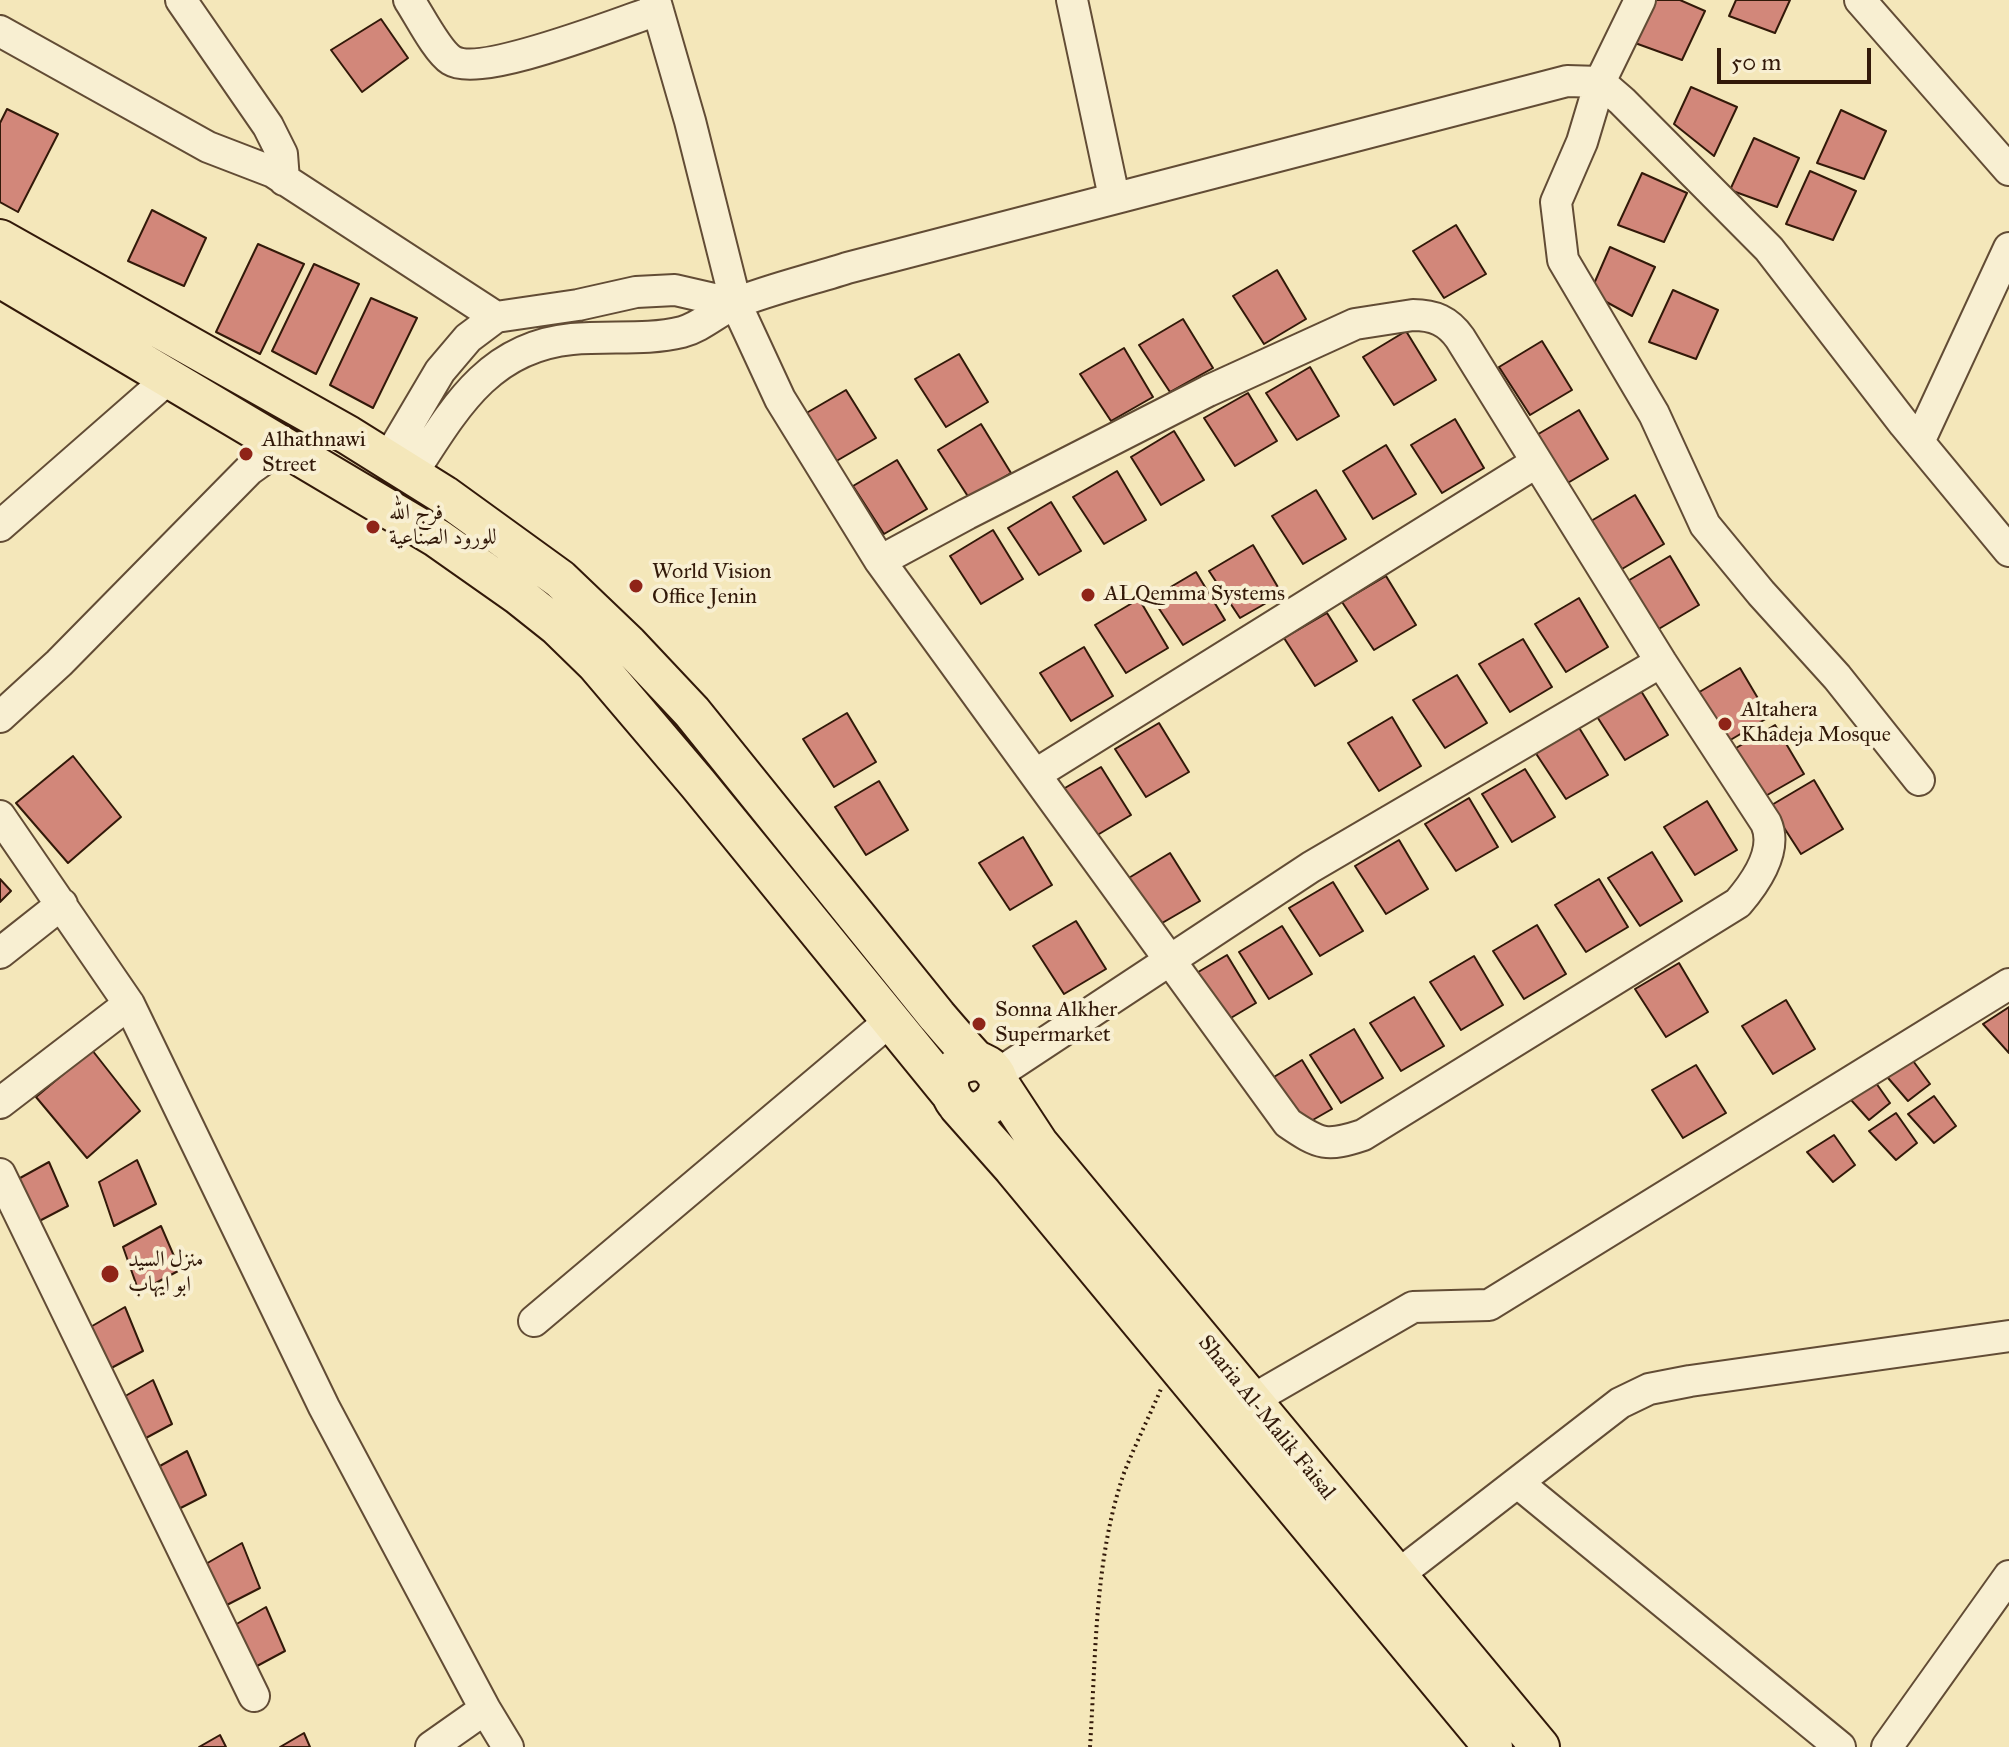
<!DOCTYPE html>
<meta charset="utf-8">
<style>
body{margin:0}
#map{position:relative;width:2009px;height:1747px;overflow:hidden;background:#f4e7ba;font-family:"IM FELL Great Primer",serif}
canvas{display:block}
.scale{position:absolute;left:1717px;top:48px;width:154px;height:36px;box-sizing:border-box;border:4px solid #321909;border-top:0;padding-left:10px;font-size:24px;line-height:28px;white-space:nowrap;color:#321909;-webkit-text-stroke:6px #f8efd2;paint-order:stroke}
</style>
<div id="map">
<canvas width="2009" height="1747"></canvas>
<div class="scale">50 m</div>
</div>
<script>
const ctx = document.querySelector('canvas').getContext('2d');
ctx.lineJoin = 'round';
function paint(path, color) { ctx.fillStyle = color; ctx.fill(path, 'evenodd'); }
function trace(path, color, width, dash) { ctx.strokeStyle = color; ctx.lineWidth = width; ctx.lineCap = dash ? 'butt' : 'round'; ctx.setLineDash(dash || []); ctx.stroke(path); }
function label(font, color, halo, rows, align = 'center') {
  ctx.font = font + ' "IM FELL Great Primer",Amiri,serif'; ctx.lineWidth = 8; ctx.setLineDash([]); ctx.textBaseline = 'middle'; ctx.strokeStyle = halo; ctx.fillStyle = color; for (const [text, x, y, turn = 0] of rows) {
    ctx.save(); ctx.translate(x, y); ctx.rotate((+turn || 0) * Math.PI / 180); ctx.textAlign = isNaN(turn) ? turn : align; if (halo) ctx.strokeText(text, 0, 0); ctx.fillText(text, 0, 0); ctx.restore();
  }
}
const building = new Path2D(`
 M1655 0H1680L1705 11 1682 60 1635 43Z
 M1736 0H1790L1775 33 1729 16Z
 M381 19 408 58 362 92 331 50Z
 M1691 87 1737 107 1714 156 1674 124Z
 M7 109 58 134 18 212 0 202V123Z
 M1841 110 1886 131 1864 179 1817 163Z
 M1754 138 1799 158 1777 207 1730 190Z
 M1810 171 1856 191 1833 240 1786 224Z
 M1642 173 1687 193 1664 242 1618 225Z
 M152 210 206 238 184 286 128 261Z
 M1456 225 1486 274 1444 298 1413 251Z
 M258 244 304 264 260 354 216 332Z
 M1610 247 1655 267 1632 316 1590 293Z
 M314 264 359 284 316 374 272 351Z
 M1277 270 1306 319 1264 344 1233 296Z
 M1673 290 1718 310 1696 359 1649 342Z
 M371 298 417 318 373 408 330 385Z
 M1183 319 1213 368 1170 392 1139 345Z
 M1406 331 1436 380 1394 405 1363 357Z
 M1542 341 1572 390 1530 415 1499 367Z
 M1124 348 1153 397 1111 421 1080 374Z
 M959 354 988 402 946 427 915 379Z
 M1310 367 1339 416 1297 440 1266 393Z
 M846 390 876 438 833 463 803 415Z
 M1248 393 1277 441 1235 466 1204 418Z
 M1579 410 1608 459 1566 484 1535 436Z
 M1455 419 1484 468 1442 493 1411 445Z
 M981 424 1011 473 969 498 938 450Z
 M1174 431 1204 480 1161 505 1131 457Z
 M1386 445 1416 494 1373 519 1343 471Z
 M897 460 927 509 884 534 853 486Z
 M1117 471 1146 520 1104 544 1073 497Z
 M1316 490 1346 539 1303 564 1272 516Z
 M1635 495 1664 544 1622 569 1591 521Z
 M1051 502 1081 551 1039 575 1008 528Z
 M993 530 1023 579 981 604 950 556Z
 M1253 545 1282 594 1240 618 1209 571Z
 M1670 556 1699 605 1657 630 1626 582Z
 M1196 572 1225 620 1183 645 1152 598Z
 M1386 576 1416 625 1374 650 1342 602Z
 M1579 598 1608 647 1566 672 1535 624Z
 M1139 599 1168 648 1126 673 1095 625Z
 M1327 613 1357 661 1315 686 1284 638Z
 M1523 639 1552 687 1510 712 1479 664Z
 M1084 647 1113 696 1071 721 1040 673Z
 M1740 668 1769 717 1727 742 1696 694Z
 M1457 675 1487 723 1445 748 1413 700Z
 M1638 686 1668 735 1625 760 1594 712Z
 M847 713 876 762 834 787 803 739Z
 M1392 717 1421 766 1379 791 1348 743Z
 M1159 723 1189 772 1146 797 1115 749Z
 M1775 725 1804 774 1762 798 1731 751Z
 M1578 726 1608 775 1566 799 1535 752Z
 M73 756 121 817 68 863 16 803Z
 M1101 767 1131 815 1089 840 1058 792Z
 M1525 769 1555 817 1512 842 1482 794Z
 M1814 780 1843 829 1801 854 1770 806Z
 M879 781 908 830 866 855 835 807Z
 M1469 798 1498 847 1456 871 1425 824Z
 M1707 801 1737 850 1695 875 1664 827Z
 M1023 837 1052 885 1010 910 979 863Z
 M1399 840 1428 889 1386 914 1355 866Z
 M1652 852 1682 901 1640 926 1608 878Z
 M1170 853 1200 901 1157 926 1127 879Z
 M0 879 11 891 0 902Z
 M1599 879 1628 927 1586 952 1555 905Z
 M1333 882 1363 931 1320 956 1289 908Z
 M1076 921 1106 969 1064 994 1033 946Z
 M1537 925 1566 974 1524 999 1493 951Z
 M1282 926 1312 974 1269 999 1239 952Z
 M1227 955 1256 1003 1214 1028 1183 981Z
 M1474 956 1503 1005 1461 1030 1430 982Z
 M1679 963 1708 1012 1666 1037 1635 989Z
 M1414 997 1444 1046 1401 1071 1370 1023Z
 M1786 1000 1815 1049 1773 1074 1742 1026Z
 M2009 1007V1053L1983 1024Z
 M1354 1029 1383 1078 1341 1103 1310 1055Z
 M92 1050 140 1111 87 1158 36 1097Z
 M1908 1054 1930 1084 1908 1101 1882 1071Z
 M1302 1060 1332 1109 1290 1133 1259 1086Z
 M1696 1065 1726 1113 1683 1138 1652 1090Z
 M1869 1073 1890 1103 1869 1120 1843 1091Z
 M1934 1096 1956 1126 1934 1143 1908 1114Z
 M1896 1113 1917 1143 1896 1160 1869 1131Z
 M1834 1135 1855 1165 1833 1182 1807 1152Z
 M137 1160 156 1204 114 1226 99 1182Z
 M49 1162 68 1206 26 1228 11 1183Z
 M161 1226 180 1270 139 1292 123 1247Z
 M125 1307 143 1351 102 1373 87 1329Z
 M153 1380 172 1424 131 1446 115 1402Z
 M187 1451 206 1495 165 1516 149 1472Z
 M242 1543 260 1588 219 1609 204 1565Z
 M266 1607 285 1651 244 1673 228 1629Z
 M304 1733 310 1747H280Z
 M220 1735 226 1747H199Z`);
paint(building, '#d2877a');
trace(building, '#321909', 2);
const minor = new Path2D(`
 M181 0 268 126 282 154 284 180
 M409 0C419 15 437 51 451 60 481 79 620 22 658 10
 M655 0 690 121 736 304 780 399 880 561
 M1072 0 1114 197
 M1640 0 1600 82 1582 142 1556 202 1563 260 1654 414 1705 525 1761 593 1837 677 1919 780
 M1860 0 2009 170
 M0 31 208 147 273 172 496 317
 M1413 315C1434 315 1448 321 1460 338L1661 662 1766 823C1778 850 1756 882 1738 903L1363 1135C1327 1147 1320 1145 1288 1123L880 561 967 514 1208 391 1355 324Z
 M1919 442 2009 248
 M388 459 440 371 468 338 496 317 578 305 636 292 675 290 736 304
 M412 474C454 409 488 347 572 339 609 335 645 341 682 332 701 327 718 311 736 303 771 289 810 280 847 268L1567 81 1600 82 1622 101 1769 249 1904 424 2009 551
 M0 526 169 378
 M0 717 59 663 249 470 284 445
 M1036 774 1537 462
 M0 816 129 1004
 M0 953 62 904
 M996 1075 1311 867 1661 662
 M0 1103 129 1004 324 1407 485 1709 508 1747
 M0 1174 254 1696
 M534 1321 891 1020
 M1252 1400 1413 1307 1489 1305 2009 984
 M1518 1483 1840 1747
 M1381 1588 1620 1403 1649 1389 1690 1381 2009 1336
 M431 1747 485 1709
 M1887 1747 2009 1576`);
const major = new Path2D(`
 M0 239 348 435 444 495 560 579 628 644 692 712 937 1016C949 1030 961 1044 974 1058 979 1062 985 1063 990 1067 994 1071 998 1077 999 1083 999 1091 995 1100 989 1105 956 1133 924 1062 978 1061
 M0 278 437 538 518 595 557 626 596 664 698 784 949 1092
 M999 1083 1039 1144 1540 1747
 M958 1106 1013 1168 1493 1747`);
trace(minor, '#624c35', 34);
trace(major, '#321909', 42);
trace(new Path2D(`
 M1090 1747C1096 1657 1094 1560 1124 1473 1135 1445 1149 1417 1161 1389`), '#321909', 4, [2, 4]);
trace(minor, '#f8efd2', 30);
trace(major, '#f4e7ba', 38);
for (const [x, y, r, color] of [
 [246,454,8,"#8f2418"],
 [373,527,8,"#8f2418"],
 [636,586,8,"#8f2418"],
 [1088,595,8,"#8f2418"],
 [1725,724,8,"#8f2418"],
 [979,1024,8,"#8f2418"],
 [110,1274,10,"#8f2418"]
]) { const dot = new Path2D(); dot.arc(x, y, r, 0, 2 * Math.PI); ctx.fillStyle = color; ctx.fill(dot); trace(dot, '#f8efd2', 3); }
label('22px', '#321909', '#f8efd2', [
 ["Alhathnawi",262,441],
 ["Street",262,466],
 ["فرج الله",389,514],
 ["للورود الصناعية",389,539],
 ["World Vision",652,573],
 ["Office Jenin",652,598],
 ["ALQemma Systems",1104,595],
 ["Altahera",1741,711],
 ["Khadeja Mosque",1741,736],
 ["Sonna Alkher",995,1011],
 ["Supermarket",995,1036],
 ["منزل السيد",128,1261],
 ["ابو ايهاب",128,1286]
], 'left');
label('22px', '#321909', '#f8efd2', [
 ["Sharia Al-Malik Faisal",1266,1418,51]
]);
</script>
